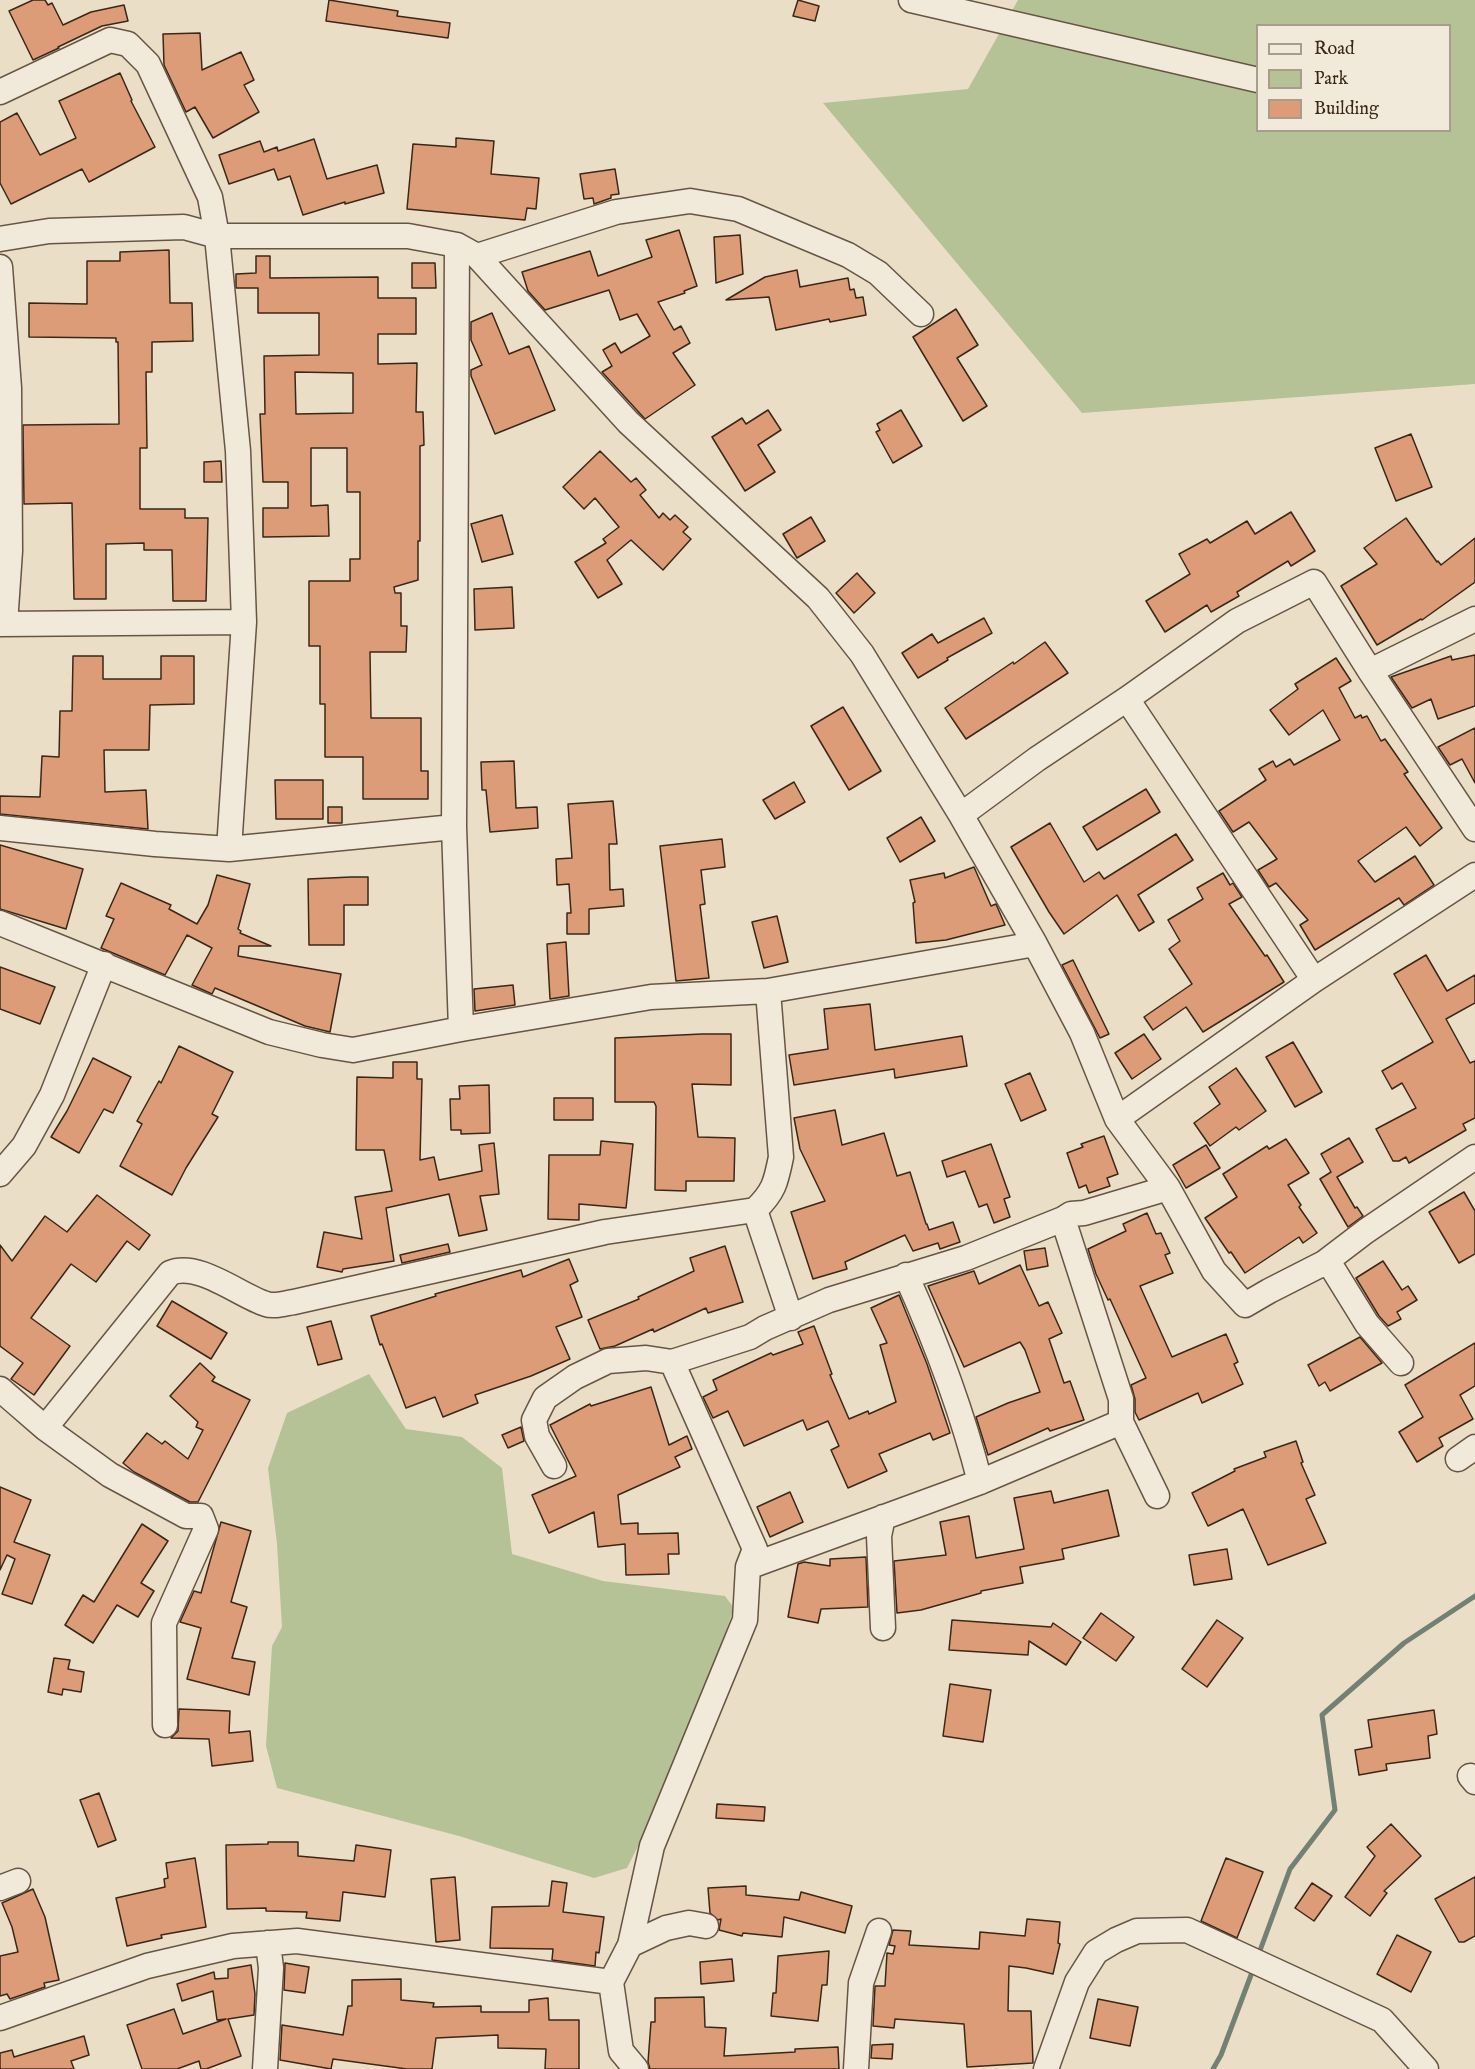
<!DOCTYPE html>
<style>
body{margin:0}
#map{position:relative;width:1475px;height:2069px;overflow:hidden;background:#eadfc6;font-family:"IM FELL English",serif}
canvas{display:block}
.legend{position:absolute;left:1256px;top:24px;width:195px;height:108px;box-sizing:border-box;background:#f1eada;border:2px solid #a89c8c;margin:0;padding:8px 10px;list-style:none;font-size:18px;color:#3b2717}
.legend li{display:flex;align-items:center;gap:12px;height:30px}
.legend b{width:30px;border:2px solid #a89c8c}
</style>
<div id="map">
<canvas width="1475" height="2069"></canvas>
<ul class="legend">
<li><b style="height:8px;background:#f1eada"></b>Road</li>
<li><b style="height:16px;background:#b5c296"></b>Park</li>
<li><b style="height:16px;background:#dc9c78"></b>Building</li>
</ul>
</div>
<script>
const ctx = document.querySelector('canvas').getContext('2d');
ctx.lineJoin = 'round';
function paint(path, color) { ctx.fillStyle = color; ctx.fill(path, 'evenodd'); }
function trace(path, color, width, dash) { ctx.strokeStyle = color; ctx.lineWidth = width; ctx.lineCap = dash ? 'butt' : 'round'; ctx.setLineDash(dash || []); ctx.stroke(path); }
paint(new Path2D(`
 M1018 0H1475V384L1082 413 823 103 968 89ZM1258 26H1450V130H1258Z
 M369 1374 406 1429 462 1437 502 1468 512 1554 603 1581 725 1596 734 1608 681 1761 627 1868 594 1878 459 1836 277 1788 266 1746 272 1646 282 1627 277 1544 268 1468 287 1413Z`), '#b5c296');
trace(new Path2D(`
 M1258 1956 1290 1869 1335 1810 1322 1715 1404 1643 1475 1596
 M1213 2069 1221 2055 1254 1967`), '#738175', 5);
const building = new Path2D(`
 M33 0H45L48 5 52 3 63 25 91 12 124 5 128 21 102 26 58 47 59 48 33 60 9 11Z
 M329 0 398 11 397 16 450 23 448 38 326 21Z
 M798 0 819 6 815 21 793 16Z
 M200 33 202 70 241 52 254 80 244 85 259 112 213 138 195 107 186 112 164 65 163 34Z
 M120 73 132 100 131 101 155 147 89 182 82 169 11 204 0 183V122L17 113 40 155 76 138 59 101Z
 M456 138 494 141 491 174 539 178 536 209 527 208 525 220 407 209 413 144 456 147Z
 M314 139 327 179 377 165 384 193 345 204V202L303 215 290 176 278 180 274 169 229 184 219 155 260 141 264 152 277 147 278 151Z
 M615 169 619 194 611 195V198L594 204 593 198 584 199 580 174Z
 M679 230 697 286 684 291 685 293 658 302 674 330 681 326 690 343 673 353 695 385 645 419 602 372 612 366 603 350 615 343 621 353 650 336 637 314 620 320 609 290 545 310 528 291 522 272 590 251 598 276 652 257 646 240Z
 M740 235 743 274 716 283 714 237Z
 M169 250 170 303H192L193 341 152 342V372H146L147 448H140V509H185V518H208L206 601H173L172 550H144V543L106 544V599H74L72 503 24 504 23 425 119 424 118 342H116V338L29 337V303L87 304V261H120V252Z
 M256 256H270V278L378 277V298H416V334H378V364L417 363 416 412H423L424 445 420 446V541H418V580L394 587 395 593H401V626H407L406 652H370L371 718H421V771H428V799H363V757H325V704H320V646H309V581H350V559H360V492H347V448H311V506L328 505 329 536 263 537V508H288V482H263L260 414H265L264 356 319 355V313H258V288H236V274L256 273ZM295 372 353 373V413L296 414Z
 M412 263H435L436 288H412Z
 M797 270 800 287 848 278 850 290 854 289 856 298 863 297 866 315 830 322 829 319 776 330 769 297 726 300 765 277Z
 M956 309 978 345 957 358 987 406 963 421 913 337Z
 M492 313 509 354 529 346 555 410 495 434 471 376V370L482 365 471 340V322Z
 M768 410 781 430 758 445 775 472 745 491 712 437 742 418 746 424Z
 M901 410 922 446 893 463 876 432 880 430 877 424Z
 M1411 434 1432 487 1396 501 1375 448Z
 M600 451 631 482 636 478 646 490 640 495 659 518 663 513 670 520 675 515 688 527 683 532 691 539 663 570 631 540 607 560 622 584 598 598 575 562 606 543 603 539 619 527 595 498 584 509 563 487Z
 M221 461 222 482H204V462Z
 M1291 512 1315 551 1291 566 1288 561 1237 592 1239 596 1211 612 1207 605 1165 632 1146 601 1190 574 1179 554 1207 539 1210 543 1247 521 1255 534Z
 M502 515 513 554 482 562 471 524Z
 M811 517 825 541 797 558 783 534Z
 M1406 518 1437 562 1438 561 1441 565 1475 538V582L1422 620 1421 619 1377 645 1341 586 1377 564 1364 548Z
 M857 573 875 593 854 613 836 593Z
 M512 587 514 628 475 630 474 589Z
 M984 618 992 633 947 658 948 660 918 678 902 653 932 634 938 643Z
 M1045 642 1068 673 966 739 945 708 1013 662 1014 664Z
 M1475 655V706L1438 719 1431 699 1412 708 1391 677 1451 656 1452 660Z
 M73 656H103V679H161V656H194V704L150 705 149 750H104L105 792 146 790 148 829 0 814V796L40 797 42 756 59 757 60 711H72Z
 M1336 658 1351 681 1339 688 1355 718 1361 715 1362 718 1367 716 1381 741 1385 739 1408 772 1404 774 1442 828 1420 846 1406 827 1358 861 1375 882 1415 856 1434 885 1404 905 1399 898 1315 950 1300 925 1308 920 1276 883 1269 887 1258 870 1277 859 1249 822 1233 832 1219 811 1266 780 1259 769 1273 761 1276 767 1290 759 1294 765 1340 740 1323 710 1289 735 1270 710 1298 689 1295 684Z
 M843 707 881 771 849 790 811 726Z
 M1475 728V783L1462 759 1450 765 1438 747Z
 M514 761 516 808 537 807 538 828 490 832 486 790H482L481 762Z
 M275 780H323V819H276Z
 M794 782 805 802 775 819 763 800Z
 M1146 789 1160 812 1097 850 1083 827Z
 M613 801 617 844H609L610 890 623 889 624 906 589 909V934H567V913H571L569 884 557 885 556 859 572 858 568 804Z
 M328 807H342V823H328Z
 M921 817 935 841 900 862 887 838Z
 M1050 823 1084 882 1099 872 1104 879 1176 834 1193 860 1138 895 1154 922 1139 931 1117 895 1064 934 1049 912 1011 847Z
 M722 839 725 867 701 870 705 904 700 905 709 978 676 981 660 846Z
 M0 845 83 869 66 929 0 909Z
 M974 867 991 906 996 904 1005 925 946 940 916 943 913 903 915 902 910 880 944 873 945 878Z
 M1223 873 1230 885 1233 883 1242 897 1229 904 1265 956 1267 955 1284 982 1203 1032 1186 1007 1153 1030 1144 1017 1192 984 1169 949 1180 941 1168 920 1203 899 1197 888Z
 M217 875 250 884 238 929 241 931 240 933 271 946H239L238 956 341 974 330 1032 305 1026 215 988 212 994 192 985 212 948 187 935 165 975 101 948 114 919 106 916 121 883 171 905 169 909 197 924 208 905Z
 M351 877H368V905H344V945H309L308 879Z
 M777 916 788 962 764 968 752 922Z
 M566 942 569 996 550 999 547 944Z
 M1426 955 1447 991 1475 975V1003L1446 1019 1470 1063 1475 1061V1118L1463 1124 1466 1130 1409 1163 1406 1157 1399 1161H1393L1376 1129 1416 1108 1402 1083 1392 1089 1382 1071 1433 1042 1394 974Z
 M1073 960 1109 1034 1100 1038 1062 965Z
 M0 967 55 987 40 1024 0 1009Z
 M513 985 515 1005 475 1011 474 989Z
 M870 1004 875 1050 962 1036 967 1066 895 1078 894 1069 794 1085 789 1055 828 1049 824 1009Z
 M702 1034H731V1085L692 1084 698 1137 735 1138 734 1181H686V1191L655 1190 656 1106 654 1102H615V1038Z
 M1144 1034 1161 1059 1132 1079 1115 1053Z
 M1293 1042 1322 1092 1295 1107 1266 1057Z
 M179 1046 233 1072 212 1114 218 1117 186 1168 172 1195 120 1166 142 1124 137 1121 159 1081 161 1083Z
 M93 1058 131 1077 113 1113 104 1109 79 1153 51 1137 67 1111Z
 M393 1062H417V1079H422L420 1160 434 1157 439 1180 482 1171 479 1145 494 1143 499 1194 480 1196 487 1230 459 1236 449 1194 386 1208 394 1261 343 1269 342 1272 317 1267 324 1232 362 1239 355 1197 392 1191 384 1150H356L357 1077 393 1078Z
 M1236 1068 1266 1111 1239 1130 1236 1127 1210 1146 1194 1123 1220 1104 1209 1087Z
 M1030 1073 1046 1110 1021 1121 1005 1084Z
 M489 1085 490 1133 461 1134V1130H451L450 1099H460L459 1086Z
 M554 1098H593V1120H554Z
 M835 1110 842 1145 884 1133 897 1176 910 1172 926 1224H927L929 1230 953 1222 960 1242 940 1249 938 1243 913 1251 905 1235 845 1262 847 1269 813 1279 791 1212 825 1201 800 1149 794 1118Z
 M1104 1136 1118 1174 1107 1178 1110 1186 1089 1193 1086 1185 1079 1188 1067 1153 1083 1147 1081 1144Z
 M1349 1138 1363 1162 1337 1177 1355 1208 1357 1207 1363 1216 1348 1227 1320 1179 1331 1172 1321 1154Z
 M1286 1139 1309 1173 1288 1185 1301 1205 1299 1207 1317 1233 1303 1243 1299 1237 1245 1273 1231 1252 1229 1253 1205 1218 1237 1197 1223 1174 1267 1146 1269 1149Z
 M601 1141 633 1144 626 1208 579 1204V1220L548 1219 549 1155H600Z
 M991 1144 1010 1197 1004 1199 1010 1217 994 1223 987 1204 979 1207 965 1171 947 1177 942 1161Z
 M1206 1145 1220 1168 1186 1188 1173 1165Z
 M1464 1192 1475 1211V1254L1459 1263 1429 1212Z
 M97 1195 150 1235 139 1250 127 1241 96 1282 71 1264 31 1318 70 1346 34 1395 11 1379 23 1363 0 1346V1245L12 1261 45 1216 67 1232Z
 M1147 1213 1156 1234 1161 1233 1170 1253 1165 1255 1173 1273 1140 1286 1172 1357 1226 1334 1238 1362 1234 1364 1243 1384 1202 1403 1198 1393 1139 1420 1135 1412V1399L1131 1385 1146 1378 1110 1299 1108 1300 1096 1274 1088 1249 1126 1231 1123 1224Z
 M448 1244 450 1252 402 1263 400 1255Z
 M725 1246 743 1302 708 1313 706 1308 654 1332 653 1329 615 1346 600 1349 588 1320 639 1299 638 1297 694 1271 690 1258Z
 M1045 1248 1048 1266 1027 1270 1024 1251Z
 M569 1259 578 1281 570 1285 582 1317 556 1327 570 1359 531 1376 475 1395 478 1403 443 1417 435 1397 406 1408 382 1344 380 1345 371 1316 436 1296 435 1294 521 1270 523 1277Z
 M1383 1261 1402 1290 1408 1286 1417 1300 1397 1312 1401 1319 1388 1326 1379 1316 1356 1278Z
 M1020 1265 1039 1306 1048 1302 1062 1333 1049 1339 1064 1383 1070 1381 1084 1420 1050 1431 1048 1428 988 1455 976 1417 1008 1403 1040 1392 1025 1350 1020 1342 964 1367 928 1286 974 1271 979 1284Z
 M899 1295 927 1364 950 1433 933 1440 930 1433 879 1454 887 1471 848 1488 831 1450 839 1446 828 1421 807 1430 803 1420 744 1446 728 1411 713 1418 703 1397 717 1390 713 1380 771 1353 773 1355 803 1344 798 1332 814 1326 832 1374 830 1375 849 1419 868 1411 869 1414 896 1402 880 1345 887 1343 871 1308Z
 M172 1301 227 1333 211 1359 157 1326Z
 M331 1321 342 1359 318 1365 307 1327Z
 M1360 1337 1382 1363 1330 1391 1325 1382 1319 1386 1308 1365Z
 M1475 1343V1386L1460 1395 1473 1419 1439 1438 1443 1446 1417 1462 1399 1432 1423 1417 1405 1385Z
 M200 1363 215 1377 212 1381 250 1400 198 1502H190L134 1472 123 1463 147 1433 162 1444 165 1441 188 1459 203 1430 196 1427 198 1422 170 1396Z
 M651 1387 669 1445 687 1436 692 1449 675 1457 680 1467 618 1495 621 1524 638 1523V1534L678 1533 679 1554H668L669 1574 626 1575 625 1544 598 1547 594 1512 549 1533 532 1495 576 1476 550 1425 590 1404 591 1406Z
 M521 1427 524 1441 508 1448 502 1435Z
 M1296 1441 1303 1462 1301 1463 1315 1495 1306 1499 1326 1543 1268 1565 1243 1509 1208 1526 1192 1493 1235 1471 1234 1469 1266 1457 1264 1452Z
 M0 1487 31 1500 14 1542 50 1555 32 1604 2 1594 15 1559 7 1555 0 1570Z
 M1108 1490 1119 1536 1062 1549 1064 1559 1020 1567 1023 1583 981 1591V1593L921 1610 897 1613 894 1561 946 1555 940 1522 969 1516 976 1558 1024 1549 1014 1498 1051 1491 1054 1503Z
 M790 1492 803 1522 770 1537 757 1507Z
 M221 1522 251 1531 231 1602 247 1607 232 1658 255 1662 249 1695 187 1679 201 1628 180 1622 194 1591 201 1593Z
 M142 1524 168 1541 141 1583 154 1591 138 1617 117 1605 93 1643 65 1625 83 1595 94 1602Z
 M1227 1549 1232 1579 1194 1585 1189 1555Z
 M866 1557 868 1607 821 1609 818 1623 788 1617 798 1564 804 1562 830 1566V1559Z
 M1101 1613 1134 1637 1116 1661 1083 1638Z
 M952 1620 1051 1627 1053 1623 1081 1642 1066 1665 1029 1641 1028 1655 949 1650Z
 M1217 1620 1243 1638 1207 1687 1182 1669Z
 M54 1658 70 1660 68 1669 84 1672 81 1692 63 1689 62 1695 48 1692Z
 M950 1684 991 1690 983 1742 943 1736Z
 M179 1709 230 1711 229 1733 250 1731 253 1761 212 1766 209 1739 171 1738 178 1731Z
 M1434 1710 1437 1734 1428 1736 1430 1758 1386 1764 1387 1770 1359 1775 1355 1750 1372 1747 1368 1720Z
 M99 1793 116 1840 98 1847 80 1800Z
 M717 1804 765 1807 764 1821 716 1818Z
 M1391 1824 1421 1856 1384 1891 1387 1893 1370 1916 1345 1897 1375 1856 1367 1847Z
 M268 1842H298V1856L354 1861 356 1845 391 1850 385 1897 343 1892 340 1921 306 1918 307 1912 266 1911V1908L227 1909 226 1845 268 1844Z
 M195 1858 206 1927 161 1935 162 1938 127 1946 116 1898 165 1887 164 1879 168 1878 166 1863Z
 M1226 1858 1263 1872 1237 1938 1201 1921Z
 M455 1877 460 1940 436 1942 431 1879Z
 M1475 1877V1936L1464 1942H1459L1435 1899Z
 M552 1881 567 1883 563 1912 604 1917 599 1953 596 1952 595 1966 552 1960 553 1949 490 1948 492 1907 549 1906Z
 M1312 1883 1332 1896 1314 1921 1295 1908Z
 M746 1886V1895L799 1900 801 1892 852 1906 845 1933 784 1917 782 1937 743 1933 742 1936 719 1930 721 1919 718 1920 710 1913 708 1888Z
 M33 1889 45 1917 59 1980 44 1983 45 1987 10 1999 7 1994 0 1996V1956L18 1952 12 1927 2 1903Z
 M1027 1919 1060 1922 1058 1943 1060 1944 1053 1974 1026 1968 1009 1966 1008 2011H1031L1033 2063 967 2067 964 2024 895 2019 894 2028 873 2026 875 1986H885L887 1953 893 1954 895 1946 889 1945 893 1930 911 1931 909 1945 979 1949 980 1932 1025 1936Z
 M1397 1935 1431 1952 1411 1992 1377 1974Z
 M829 1951 827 1985H822L818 2021 771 2016 773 1993H776L778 1956Z
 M732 1959 734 1981 701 1984 700 1962Z
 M285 1963 309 1967 305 1993 284 1990Z
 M251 1965 255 1994 254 2015 228 2019 241 2056 206 2069H201L199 2061 177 2069H142L127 2025 174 2009 183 2034 226 2019 217 2020 213 1991 182 2001 177 1984 214 1972 215 1979 228 1978V1969Z
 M401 1979V2000L434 2003 433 2007 481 2006V2012H529V2000L548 1998 549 2020H579V2069H545L546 2049 498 2048V2035L436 2038 432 2069H407L333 2059 331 2069 280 2060 282 2025 343 2035 348 2006H352V1980Z
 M704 1997 705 2027 726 2028 724 2056 795 2052V2049L838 2047 839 2069H650L648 2062 651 2022H655V1998Z
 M1098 1999 1138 2007 1130 2046 1090 2038Z
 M84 2036 89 2055 71 2061 74 2069H0V2053L12 2050 14 2057Z
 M893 2044 892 2059 871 2058 872 2045Z`);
paint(building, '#dc9c78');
trace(building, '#3b2717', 1.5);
const minor = new Path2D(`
 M911 0 1258 80
 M0 92 110 40 128 44 148 64 210 197 217 236 238 451 244 622 229 849
 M0 239 49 231 184 227 217 236H408L457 245 477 256 628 422 818 598 862 654 961 815 1035 944 1082 1033 1117 1119 1168 1188 1214 1271 1245 1305 1269 1291 1324 1263 1366 1231 1475 1157
 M457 245 454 827 461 1029
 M477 256 616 212 690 201 738 209 848 255 878 273 921 314
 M0 267 9 388 10 551 5 624
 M0 624 244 622
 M1370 671 1475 829
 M1127 699 1314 980
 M961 815 1037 759 1127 699 1237 621 1314 582 1370 671 1475 619
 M0 828 155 844 229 849 454 827
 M0 923 269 1032 322 1045 353 1050 461 1029 651 997 768 991 1035 944
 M1117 1119 1314 980 1475 875
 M0 1174 24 1146 52 1095 104 964
 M755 1210 791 1318
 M1063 1219 1121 1399V1422L1157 1496
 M1324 1263 1333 1269 1367 1324 1401 1363
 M906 1275C936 1342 962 1411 980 1482
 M0 1389 45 1428 110 1475 186 1516H201L206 1529 164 1623 165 1725
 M45 1428 170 1273C199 1261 240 1296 266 1304 274 1307 286 1303 294 1302L605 1232 755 1210C774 1192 776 1182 781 1157L768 991
 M1458 1459 1475 1447
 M554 1466 537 1436 534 1420 545 1398 575 1377 608 1361 646 1358 672 1362 750 1337 765 1328 829 1300 966 1258 1063 1219 1071 1214 1084 1213 1168 1188
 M883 1517 879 1536 883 1628
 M748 1567 980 1482 1121 1422
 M1470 1776 1475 1782
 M0 1888 18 1881
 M630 1945 652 1846 745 1620 748 1567 755 1549 672 1362
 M0 2018 147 1966 233 1946 297 1941 611 1982
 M265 2069 271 1968 268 1943
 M636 2069 621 2051 611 1982 630 1945 666 1928 689 1923 706 1926
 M856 2069 861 1983 879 1931
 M1046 2069 1077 1982 1096 1952 1116 1940 1137 1931 1187 1930 1382 2020 1426 2069`);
trace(minor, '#675543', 27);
trace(minor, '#f1eada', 24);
</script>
